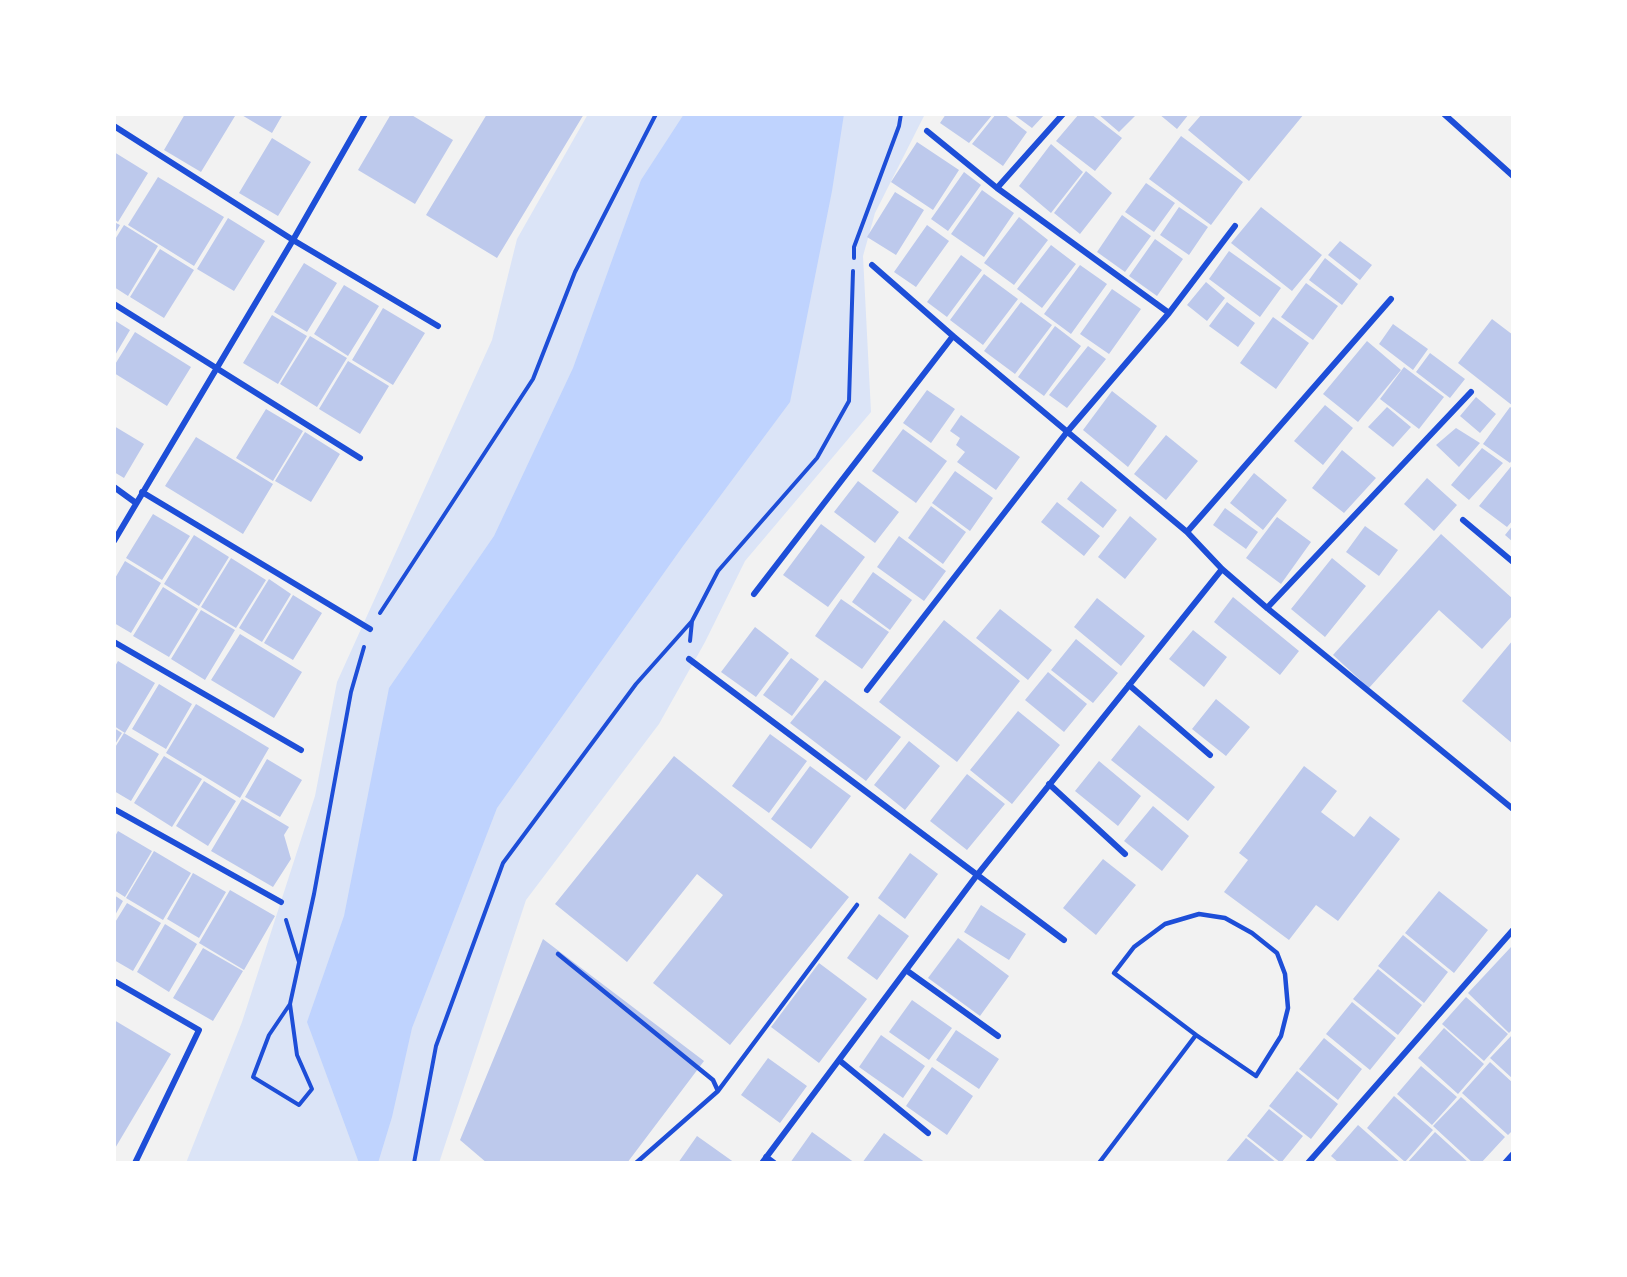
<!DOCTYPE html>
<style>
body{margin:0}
#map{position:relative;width:1627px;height:1277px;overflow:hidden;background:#f2f2f2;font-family:"Work Sans",sans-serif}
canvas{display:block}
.frame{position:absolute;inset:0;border:116px solid #fff;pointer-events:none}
</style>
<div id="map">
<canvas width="1627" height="1277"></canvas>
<div class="frame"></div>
</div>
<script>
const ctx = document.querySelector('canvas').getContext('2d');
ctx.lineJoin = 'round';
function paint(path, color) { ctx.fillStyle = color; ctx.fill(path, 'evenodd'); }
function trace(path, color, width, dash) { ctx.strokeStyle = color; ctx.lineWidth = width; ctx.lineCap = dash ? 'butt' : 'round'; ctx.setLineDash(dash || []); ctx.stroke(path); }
paint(new Path2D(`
 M588 114H925L875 213 863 256 871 412 745 561 705 642 659 724 526 900 439 1163H186L242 1022 315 796 337 682 492 340 517 239Z`), '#dbe4f7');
paint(new Path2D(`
 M684 114H844L832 191 790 402 683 546 497 808 412 1028 392 1117 378 1163H359L307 1022 344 916 389 688 494 536 573 368 641 180Z`), '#bfd3fe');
paint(new Path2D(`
 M185 114H231L235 116 201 172 164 150Z
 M240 114H283L272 133Z
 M391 114H410L453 140 415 204 358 170Z
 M487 114H584L497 258 426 215Z
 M946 114H993L969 143 940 123Z
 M996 114H1004L1027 132 1003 166 972 144Z
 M1013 114H1045L1032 128Z
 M1079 114H1091L1122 138 1095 171 1056 141Z
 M1098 114H1137L1119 132Z
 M1159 114H1189L1177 129Z
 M1202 114H1304L1249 181 1188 130Z
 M1181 136 1243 182 1211 225 1149 179Z
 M272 138 311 162 278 216 239 193Z
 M917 142 959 170 933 210 891 182Z
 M1051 144 1083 172 1051 213 1019 186Z
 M114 152 148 173 118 222 114 219Z
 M1086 171 1112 193 1080 234 1054 213Z
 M964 172 981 185 948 231 931 219Z
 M158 177 224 217 194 266 128 225Z
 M1146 183 1175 203 1154 232 1125 212Z
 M982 190 1014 213 984 257 951 234Z
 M895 192 924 210 896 255 867 237Z
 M1179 207 1208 227 1189 255 1160 235Z
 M1261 207 1322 255 1292 291 1231 243Z
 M1122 215 1151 236 1125 272 1097 252Z
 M1019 217 1048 240 1014 285 984 263Z
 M228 218 265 241 234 291 197 269Z
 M114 222 120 225 114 235Z
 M124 225 158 246 128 296 114 287V241Z
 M927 225 949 241 916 287 894 272Z
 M1155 239 1183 259 1157 296 1129 276Z
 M1340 241 1372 265 1360 280 1328 255Z
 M1051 245 1076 264 1042 308 1017 289Z
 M160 249 194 270 164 318 130 297Z
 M1229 251 1281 288 1260 317 1209 279Z
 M961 255 982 270 947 317 927 302Z
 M1325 258 1358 284 1342 305 1309 280Z
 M304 263 337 283 307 332 274 312Z
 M1080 265 1107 284 1071 334 1044 314Z
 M984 274 1018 299 983 345 950 320Z
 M1206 282 1225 298 1207 321 1187 305Z
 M1306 283 1338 306 1313 340 1281 317Z
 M344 285 379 306 348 356 314 334Z
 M1112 289 1141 309 1109 354 1080 334Z
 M1021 302 1052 325 1015 374 984 351Z
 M1227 302 1255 323 1238 347 1209 326Z
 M383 308 425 333 393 385 352 360Z
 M272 315 307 336 278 384 243 363Z
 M1273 317 1309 343 1276 389 1240 363Z
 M1492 319 1513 335V406L1458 363Z
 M114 320 130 330 114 357Z
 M1393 324 1428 349 1413 370 1379 344Z
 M1055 326 1081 346 1044 396 1018 377Z
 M135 332 191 367 167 406 114 373V366Z
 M310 336 347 358 317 407 280 384Z
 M1367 341 1401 370 1358 422 1323 394Z
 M1088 346 1106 359 1067 408 1049 395Z
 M1430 353 1465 379 1450 398 1416 372Z
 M348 361 389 386 360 434 319 409Z
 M1404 367 1444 397 1419 429 1380 399Z
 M927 390 955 409 931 443 903 423Z
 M1112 391 1157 426 1128 467 1083 430Z
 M1476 397 1496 414 1480 433 1460 416Z
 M1325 405 1353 428 1323 465 1294 441Z
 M1387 407 1411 427 1393 447 1368 427Z
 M1510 407 1513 409V458L1510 463 1483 444Z
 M266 409 303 431 273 481 236 458Z
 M961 415 1020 457 996 490 957 462 965 452 956 445 960 438 950 431Z
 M114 426 144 444 124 478 114 472Z
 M1456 428 1480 443 1459 467 1436 445Z
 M903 429 947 461 916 503 872 471Z
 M305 432 340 454 311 502 275 481Z
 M1166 435 1198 461 1166 500 1134 474Z
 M196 437 273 484 243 534 165 486Z
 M1482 448 1503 463 1469 500 1451 485Z
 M1342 450 1376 478 1344 513 1312 488Z
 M1513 464V520L1507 527 1479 506Z
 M955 471 993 498 970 531 932 503Z
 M1254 473 1287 500 1263 530 1230 503Z
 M1427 478 1457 505 1434 531 1404 504Z
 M858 481 899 512 875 543 834 512Z
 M1081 481 1117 510 1103 528 1067 499Z
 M1057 502 1100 536 1084 556 1041 522Z
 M931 506 966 532 943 564 908 538Z
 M1225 508 1258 532 1246 549 1213 525Z
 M153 514 190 536 162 580 126 558Z
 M1130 516 1157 539 1125 579 1098 557Z
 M1277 517 1311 542 1281 584 1246 558Z
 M821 524 865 557 828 607 783 575Z
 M1513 525V542L1505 535Z
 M1365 526 1398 550 1379 576 1346 552Z
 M1441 534 1513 599V615L1482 649 1439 610 1369 688 1333 655Z
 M194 535 229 557 199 606 164 584Z
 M899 536 946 571 924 601 877 567Z
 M231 558 266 580 236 628 201 607Z
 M1332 558 1366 586 1325 637 1291 609Z
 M125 561 161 583 131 633 114 623V580Z
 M873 572 912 600 890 630 852 602Z
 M269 579 291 594 262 642 239 628Z
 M163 587 198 609 169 657 133 636Z
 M293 595 322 613 293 660 264 643Z
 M1233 597 1299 651 1280 675 1214 622Z
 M1097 598 1145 636 1121 666 1074 627Z
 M841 599 889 632 862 669 815 636Z
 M1000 609 1052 650 1028 680 976 638Z
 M201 610 235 630 205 680 171 659Z
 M944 620 1020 681 957 762 879 702Z
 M755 627 789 653 756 697 721 672Z
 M1193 630 1227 657 1204 687 1169 659Z
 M240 634 302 672 274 718 211 680Z
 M1076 639 1118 673 1093 703 1051 670Z
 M1513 640V744L1462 701Z
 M791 658 819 679 792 716 763 695Z
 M118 661 155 683 125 733 114 726V668Z
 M1048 672 1087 704 1064 732 1025 700Z
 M825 680 901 737 866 781 790 723Z
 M159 684 192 704 166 749 132 729Z
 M1216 699 1250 727 1226 756 1192 729Z
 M196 704 269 748 240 798 166 753Z
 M1018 711 1060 745 1012 804 970 770Z
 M1139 725 1215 787 1188 821 1111 760Z
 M114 728 122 733 114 746Z
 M124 733 159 754 131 801 114 791V749Z
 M770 734 807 761 769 813 732 786Z
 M909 741 940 766 905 810 874 785Z
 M164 756 202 779 172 827 134 803Z
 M674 756 849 897 730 1045 653 983 723 895 697 874 627 962 555 904Z
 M267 759 302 780 280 817 245 797Z
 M1099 761 1141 796 1118 826 1075 791Z
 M810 766 851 796 811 849 771 819Z
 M1304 766 1337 791 1321 812 1354 837 1370 816 1400 839 1338 921 1316 905 1289 940 1224 892 1248 860 1239 853Z
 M967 774 1005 804 967 850 930 821Z
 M204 781 236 801 208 846 176 826Z
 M242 799 289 827 284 835 291 859 273 887 211 851Z
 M1153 806 1189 836 1162 871 1124 841Z
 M118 831 152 851 125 897 114 890V838Z
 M154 851 191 873 163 920 126 898Z
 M910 853 938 874 905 919 878 898Z
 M1103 859 1136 885 1096 935 1063 908Z
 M193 873 226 892 199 938 167 919Z
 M230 890 275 916 244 970 199 943Z
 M1439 891 1488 930 1454 973 1405 933Z
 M114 895 123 901 114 917Z
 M127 903 161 923 133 971 114 960V924Z
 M981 905 1026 934 1009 960 964 932Z
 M879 914 909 936 877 980 847 958Z
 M165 924 197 944 169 992 137 972Z
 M1403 935 1448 972 1424 1003 1378 966Z
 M958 938 1009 976 980 1016 928 978Z
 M543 939 704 1061 627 1163H487L460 1140Z
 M1511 947 1513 949V1029L1509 1033 1468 993Z
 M203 948 243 971 213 1021 173 998Z
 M819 963 867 999 819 1063 771 1027Z
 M1378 969 1422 1005 1398 1035 1353 999Z
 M1466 997 1508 1034 1484 1061 1442 1024Z
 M912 1000 952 1028 929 1060 889 1032Z
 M1352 1002 1396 1038 1370 1070 1326 1034Z
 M114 1020 171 1054 114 1150Z
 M1444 1028 1484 1064 1458 1094 1418 1058Z
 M956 1030 999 1059 979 1089 936 1060Z
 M1513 1034V1079L1490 1058Z
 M881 1035 925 1066 903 1098 859 1067Z
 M1324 1038 1362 1069 1338 1100 1299 1069Z
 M768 1058 807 1086 780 1123 741 1095Z
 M1490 1062 1513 1083V1130L1508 1135 1462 1093Z
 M1421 1066 1457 1097 1432 1125 1397 1094Z
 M932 1067 973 1096 947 1135 906 1106Z
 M1297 1071 1338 1104 1311 1139 1269 1106Z
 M1394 1096 1433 1130 1405 1162 1367 1128Z
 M1461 1097 1505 1137 1481 1163H1473L1433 1126Z
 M1269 1109 1303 1136 1281 1163 1247 1136Z
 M1358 1125 1401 1163H1339L1331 1156Z
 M812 1132 855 1163H790Z
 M1435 1132 1469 1163H1407Z
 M884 1133 926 1163H862Z
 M697 1136 735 1163H678Z
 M1246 1138 1277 1163H1225Z`), '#bdc9ec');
trace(new Path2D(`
 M854 258V247L899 126 901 114
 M380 613 533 379 575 272 656 114
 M690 641 692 621 718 571 817 458 849 401 853 271
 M286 920 299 962
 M290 1004 269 1035 253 1077 299 1105 312 1089 297 1055 290 1004 314 894 351 692 364 647
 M414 1163 436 1046 503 863 636 684 692 621`), '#1d4ed8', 4);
trace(new Path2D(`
 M1199 914 1225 918 1252 933 1277 953 1285 974 1288 1008 1281 1036 1256 1076 1196 1035 1114 973 1134 947 1165 924Z
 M558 954 713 1080 718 1091 636 1163
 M718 1091 857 905
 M1099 1163 1196 1035`), '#1d4ed8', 4.5);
trace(new Path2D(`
 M1063 114 997 188 1169 313
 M1444 114 1513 176
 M114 126 293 240 438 326
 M927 131 997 188
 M872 265 953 336 1187 532 1222 569 1267 608 1513 809
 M114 304 360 458
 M114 487 136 503
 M142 492 370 629
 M1463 520 1513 562
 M1187 532 1391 299
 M114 541 293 240 365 114
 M754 594 953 336
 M1267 608 1471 392
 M114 642 301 750
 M689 659 1064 940
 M1129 685 1210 755
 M867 690 1067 432 1169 313 1235 226
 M1049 784 1125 854
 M114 809 281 902
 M906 970 998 1036
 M114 981 199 1030 135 1163
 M839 1060 928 1133
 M766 1157 774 1163
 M762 1163 977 875 1222 569
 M1308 1163 1513 930
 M1505 1163 1513 1154`), '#1d4ed8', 6);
</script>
